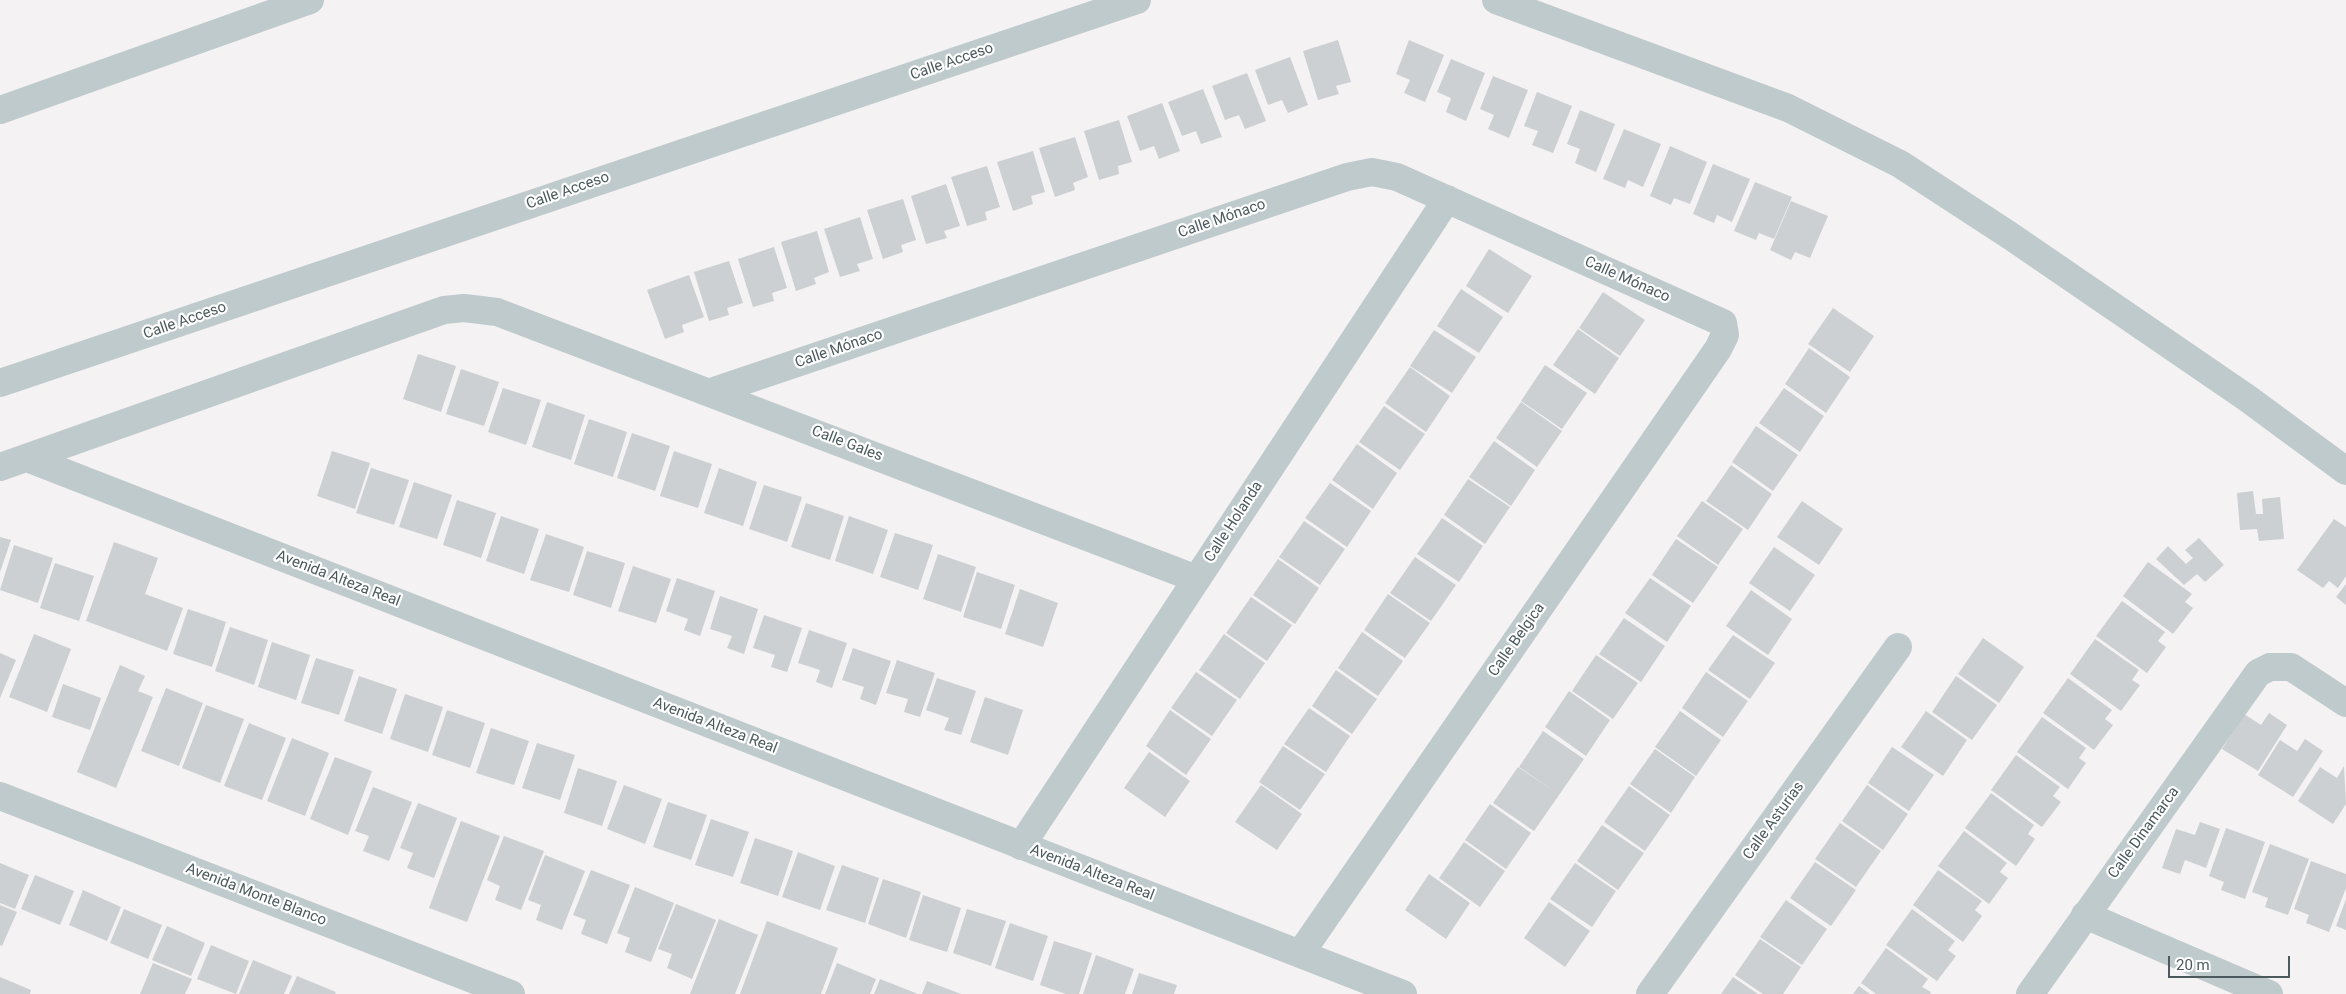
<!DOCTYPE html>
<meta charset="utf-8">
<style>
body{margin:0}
#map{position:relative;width:2346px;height:994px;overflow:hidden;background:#f4f2f2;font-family:Roboto,sans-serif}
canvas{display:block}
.scale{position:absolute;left:2168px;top:956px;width:122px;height:22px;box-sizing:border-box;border:2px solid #4c5a5d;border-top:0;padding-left:6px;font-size:15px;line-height:18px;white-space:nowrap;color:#4c5a5d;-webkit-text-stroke:4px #fff;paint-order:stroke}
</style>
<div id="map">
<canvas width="2346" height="994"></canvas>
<div class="scale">20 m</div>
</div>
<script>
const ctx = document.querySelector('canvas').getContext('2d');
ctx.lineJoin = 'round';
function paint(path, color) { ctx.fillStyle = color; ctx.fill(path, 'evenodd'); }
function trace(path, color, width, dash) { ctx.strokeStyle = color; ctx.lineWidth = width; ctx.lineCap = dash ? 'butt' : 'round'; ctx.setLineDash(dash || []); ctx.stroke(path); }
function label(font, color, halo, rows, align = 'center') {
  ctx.font = font + ' Roboto,sans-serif'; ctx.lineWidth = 4.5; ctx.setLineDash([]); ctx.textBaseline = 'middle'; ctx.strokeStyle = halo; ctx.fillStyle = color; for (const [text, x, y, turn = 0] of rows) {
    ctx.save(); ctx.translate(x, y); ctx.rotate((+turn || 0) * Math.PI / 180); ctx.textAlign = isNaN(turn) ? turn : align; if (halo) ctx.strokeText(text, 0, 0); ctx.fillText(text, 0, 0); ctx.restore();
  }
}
paint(new Path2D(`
 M1338 40 1351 82 1336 86 1339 94 1318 100 1303 51Z
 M1409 40 1444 55 1425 102 1404 93 1410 80 1396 74Z
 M1290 57 1308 105 1288 113 1282 100 1268 105 1255 70Z
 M1451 59 1485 73 1466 121 1446 112 1451 98 1437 92Z
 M1247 73 1266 121 1245 129 1239 115 1225 120 1212 86Z
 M1493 76 1528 90 1509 138 1488 129 1494 115 1480 109Z
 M1203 89 1222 137 1201 144 1196 131 1182 136 1168 102Z
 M1537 92 1572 106 1553 153 1532 145 1538 131 1524 126Z
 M1162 103 1180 151 1159 159 1154 146 1140 151 1127 116Z
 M1580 110 1615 124 1596 172 1575 163 1580 149 1567 144Z
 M1119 120 1132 162 1118 166 1119 174 1099 180 1084 131Z
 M1624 129 1661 144 1643 187 1628 180 1625 188 1603 179Z
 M1075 137 1088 177 1073 183 1075 190 1055 197 1039 148Z
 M1670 146 1707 162 1690 204 1674 198 1671 205 1650 196Z
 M1033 151 1045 192 1031 196 1033 204 1013 211 997 162Z
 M1713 164 1750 179 1732 222 1717 215 1714 223 1693 214Z
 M987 166 1000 207 985 212 987 220 967 226 951 177Z
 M1755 182 1792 197 1774 239 1759 233 1756 240 1734 231Z
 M946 184 960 226 944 231 947 238 926 244 911 196Z
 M903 199 916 240 901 245 903 252 883 259 867 210Z
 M1791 201 1828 216 1810 258 1795 252 1791 260 1770 250Z
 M860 217 873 259 857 264 860 271 840 277 824 229Z
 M817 231 829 272 814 278 816 284 796 291 781 242Z
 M774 247 787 288 772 293 774 301 753 307 738 259Z
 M1489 249 1532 276 1508 313 1466 286Z
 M729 261 743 303 727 308 729 315 709 321 694 272Z
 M689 275 704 317 682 325 684 332 665 339 647 290Z
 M1461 289 1503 317 1479 353 1437 326Z
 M1603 292 1645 320 1620 356 1579 328Z
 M1833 308 1874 336 1850 372 1808 344Z
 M1578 329 1619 358 1595 394 1553 365Z
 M1434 330 1476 357 1452 393 1410 366Z
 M1809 348 1850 377 1826 413 1785 384Z
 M418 354 456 366 441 412 403 399Z
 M1545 365 1587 393 1562 429 1521 401Z
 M1410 367 1450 396 1426 432 1385 403Z
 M461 369 499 382 484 426 446 414Z
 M503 388 541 400 526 445 488 432Z
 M1784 388 1824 416 1800 452 1759 423Z
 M547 402 585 415 571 460 532 447Z
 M1521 402 1562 431 1537 467 1496 438Z
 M1384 406 1425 434 1400 470 1359 442Z
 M589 419 627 432 613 477 574 464Z
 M1756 426 1798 455 1773 491 1732 462Z
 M632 433 670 446 655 491 617 478Z
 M1494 441 1535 470 1511 506 1469 477Z
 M1357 444 1397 473 1373 509 1332 480Z
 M332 451 370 463 355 509 317 496Z
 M674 451 712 464 698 508 660 496Z
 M1731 465 1772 494 1748 530 1706 501Z
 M371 468 409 480 394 525 356 513Z
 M719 468 757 482 743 526 704 513Z
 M1468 479 1510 507 1485 544 1444 515Z
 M414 482 452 495 437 539 399 527Z
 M1330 483 1371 511 1347 547 1305 518Z
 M764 485 802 497 787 542 749 529Z
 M2253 491 2256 514H2263L2262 499 2280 497 2284 539 2259 541 2257 529 2240 530 2237 493Z
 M457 500 496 513 481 558 443 545Z
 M1702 501 1743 529 1718 565 1677 536Z
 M1802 501 1843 529 1819 565 1777 537Z
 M806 503 844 516 830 560 791 547Z
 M501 516 539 529 524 574 486 561Z
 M849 516 888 530 873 574 835 561Z
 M1442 518 1483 546 1459 582 1417 554Z
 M2334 519 2346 527V576L2338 588 2329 581 2323 588 2297 570Z
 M1304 521 1345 549 1320 585 1279 557Z
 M895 533 933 545 918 590 880 577Z
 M546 534 584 547 569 592 530 580Z
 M0 537 11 540 0 572Z
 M2199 538 2224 565 2205 582 2197 574 2184 585 2156 559 2168 546 2186 564 2193 558 2185 550Z
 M1676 539 1718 567 1693 603 1652 575Z
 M114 542 158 558 145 594 183 608 167 651 86 621Z
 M14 545 53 558 38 603 0 590Z
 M1774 547 1815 575 1790 611 1749 583Z
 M587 551 625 563 611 608 573 595Z
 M938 554 976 567 961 612 923 599Z
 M1415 557 1456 585 1431 621 1390 593Z
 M1278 559 1319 588 1295 624 1253 595Z
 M2148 562 2192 594 2185 602 2193 608 2173 634 2123 596Z
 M55 563 94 576 79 621 40 608Z
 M633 566 671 579 656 623 618 611Z
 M977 572 1015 585 1001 629 963 617Z
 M677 578 715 591 700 636 684 630 688 619 666 611Z
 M1650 578 1691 606 1667 642 1625 613Z
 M2346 584V605L2336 597Z
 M1020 589 1058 603 1043 647 1005 634Z
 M1751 590 1792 619 1768 655 1726 626Z
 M1388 594 1430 623 1405 658 1364 630Z
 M720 596 758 609 744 654 727 648 732 636 710 629Z
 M1251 597 1292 625 1267 661 1226 633Z
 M2122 601 2165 632 2158 641 2166 647 2147 673 2096 636Z
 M188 609 226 622 212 667 173 654Z
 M764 615 802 628 787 672 771 667 775 655 753 648Z
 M1624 618 1665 646 1641 682 1599 654Z
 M230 627 268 640 254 685 215 671Z
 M809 630 847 643 832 688 816 682 820 670 798 663Z
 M1362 632 1403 661 1378 696 1338 668Z
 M34 634 71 649 47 712 9 697Z
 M1224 634 1265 663 1240 699 1199 670Z
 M1733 635 1775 663 1750 699 1708 670Z
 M1983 638 2024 667 1999 703 1958 674Z
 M2095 639 2139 670 2132 680 2140 685 2121 711 2070 674Z
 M272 642 310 655 296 700 258 687Z
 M853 648 891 661 876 705 860 699 864 687 842 680Z
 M0 653 16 660 0 698Z
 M1596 655 1638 683 1613 719 1572 691Z
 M316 658 354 670 339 715 301 703Z
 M897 660 935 673 920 717 904 712 908 699 886 693Z
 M120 665 145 676 138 691 153 697 116 788 77 772Z
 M1336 670 1377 699 1352 734 1312 706Z
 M1196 672 1237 700 1212 736 1171 708Z
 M1706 672 1748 701 1723 737 1682 708Z
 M359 676 397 689 382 734 344 721Z
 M1956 676 1997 705 1972 740 1932 712Z
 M937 678 976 691 961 735 944 730 949 718 926 710Z
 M2068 678 2112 710 2105 719 2113 725 2094 750 2043 713Z
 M63 684 101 698 90 730 52 717Z
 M166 688 203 703 179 766 141 751Z
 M1569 691 1610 720 1586 756 1545 727Z
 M405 694 443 707 428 752 390 739Z
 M985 697 1023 710 1008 755 970 742Z
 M206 705 244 719 220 783 182 768Z
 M1309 708 1350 736 1326 772 1284 744Z
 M447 710 485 723 470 768 432 755Z
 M1170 710 1211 739 1186 775 1146 746Z
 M1680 711 1721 740 1696 776 1655 747Z
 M1926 711 1967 740 1943 776 1901 747Z
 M2269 713 2287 725 2258 771 2222 749 2244 714 2261 725Z
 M2042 717 2086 748 2079 758 2086 763 2068 789 2017 752Z
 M249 723 286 738 262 800 224 786Z
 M491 728 529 741 514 785 476 773Z
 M1543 731 1584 759 1534 831 1493 803 1518 767 1558 794 1519 767Z
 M292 738 329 753 305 816 267 801Z
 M2305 739 2323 751 2293 797 2258 775 2280 740 2297 751Z
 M537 743 575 755 560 800 522 788Z
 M1283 746 1325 774 1300 810 1259 782Z
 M1892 747 1934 775 1909 811 1868 783Z
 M1655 749 1695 777 1671 813 1630 784Z
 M1149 752 1190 781 1165 817 1124 788Z
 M2016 755 2060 787 2053 796 2061 802 2042 827 1991 790Z
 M335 757 372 771 348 835 310 819Z
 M2344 766 2346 804 2333 824 2298 801 2320 767 2337 778Z
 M578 768 617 781 602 826 564 813Z
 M624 785 662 799 645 844 607 829Z
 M1261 785 1302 814 1277 850 1235 822Z
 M1867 785 1908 814 1883 850 1842 821Z
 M1629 786 1670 815 1645 851 1604 822Z
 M373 787 412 802 389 861 363 851 369 836 355 831Z
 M1991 793 2034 825 2028 834 2035 839 2016 866 1965 828Z
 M668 802 707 815 691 860 653 847Z
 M418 803 457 818 434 878 407 868 413 853 400 848Z
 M1490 804 1531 833 1506 869 1465 840Z
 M711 819 749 832 733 877 695 865Z
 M461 821 500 836 467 922 429 908Z
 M2200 822 2220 829 2206 868 2185 860 2180 874 2162 868 2176 829 2195 835Z
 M1840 823 1881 851 1856 887 1815 859Z
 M1602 825 1644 853 1618 890 1577 861Z
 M2226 828 2265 842 2245 899 2221 890 2224 882 2209 876Z
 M1964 831 2007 863 2000 872 2008 878 1989 904 1938 866Z
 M504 836 544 851 521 910 495 900 500 886 487 880Z
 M755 838 793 851 778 896 740 883Z
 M1464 842 1505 871 1480 907 1439 878Z
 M2270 844 2309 859 2288 915 2265 907 2268 898 2252 892Z
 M798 852 835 866 820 910 782 897Z
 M545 855 585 871 562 930 536 920 541 905 528 900Z
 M2311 861 2346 874V888L2329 932 2306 923 2309 915 2294 909Z
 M1815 862 1856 890 1831 926 1790 898Z
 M0 863 29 875 15 909 0 903Z
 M1575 863 1616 891 1592 927 1550 899Z
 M842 865 879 878 865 923 826 910Z
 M591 870 630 885 607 944 581 934 586 920 573 915Z
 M1938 870 1982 901 1975 910 1982 916 1963 942 1913 905Z
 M1429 874 1470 903 1446 939 1405 910Z
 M35 875 74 891 60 925 21 909Z
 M883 879 921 892 906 938 868 924Z
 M635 887 674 903 651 962 625 952 630 938 617 933Z
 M83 890 121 907 107 941 69 925Z
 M923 895 961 908 947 952 909 940Z
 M2346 899V930L2336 926Z
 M1786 900 1827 929 1802 965 1760 937Z
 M1549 902 1590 931 1565 967 1524 938Z
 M676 904 716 920 692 979 667 968 672 954 658 949Z
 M0 905 17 912 2 946 0 945Z
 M124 909 162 925 148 959 110 943Z
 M967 909 1006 921 991 966 953 953Z
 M1912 909 1955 941 1948 950 1956 956 1937 981 1886 945Z
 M719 919 758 935 735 994H690Z
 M767 921 838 948 821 994H740Z
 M1010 923 1048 936 1033 981 995 968Z
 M167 926 205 943 191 976 152 960Z
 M1760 939 1801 967 1783 994H1763L1735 975Z
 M1054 941 1092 953 1079 994H1066L1040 985Z
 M211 945 249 961 236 994 197 979Z
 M1886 948 1928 979 1922 987 1931 992 1930 994H1876L1861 983Z
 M1096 955 1134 969 1125 994H1083Z
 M253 960 292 976 284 994H239Z
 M153 963 192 979 185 994H140Z
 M837 963 876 979 870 994H825Z
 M1139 973 1177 985 1174 994H1132Z
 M297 976 336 992 335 994H289Z
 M0 977 31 990 30 994H0Z
 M1733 977 1758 994H1721Z
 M880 979 918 994H874Z
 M927 981 961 994H922Z
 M1859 986 1870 994H1853Z`), '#ccd0d2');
trace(new Path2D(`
 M1496 0 1788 108 1900 164 2009 235 2247 398 2346 471
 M0 110 310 0
 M0 383 1137 0
 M711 392 1347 177 1372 172 1397 177 1723 323 1725 335 1718 349 1300 954
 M27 458 1403 994
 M0 467 444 310 464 308 497 312 1197 579
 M0 796 511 994
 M1021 846 1447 199
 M2085 915 2269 994
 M1650 994 1898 647
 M2030 994 2258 673 2270 667H2291L2346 703`), '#bfcacc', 28);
label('15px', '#4c5a5d', '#fff', [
 ["Calle Acceso",952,62,-19],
 ["Calle Acceso",568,191,-19],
 ["Calle Mónaco",1222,219,-19],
 ["Calle Mónaco",1627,280,24],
 ["Calle Acceso",185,321,-19],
 ["Calle Mónaco",839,349,-19],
 ["Calle Gales",847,444,21],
 ["Calle Holanda",1234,522,-57],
 ["Avenida Alteza Real",338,579,21],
 ["Calle Belgica",1517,640,-55],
 ["Avenida Alteza Real",715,726,21],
 ["Calle Asturias",1774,821,-54],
 ["Calle Dinamarca",2144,833,-54],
 ["Avenida Alteza Real",1092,873,21],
 ["Avenida Monte Blanco",256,895,21]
]);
</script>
